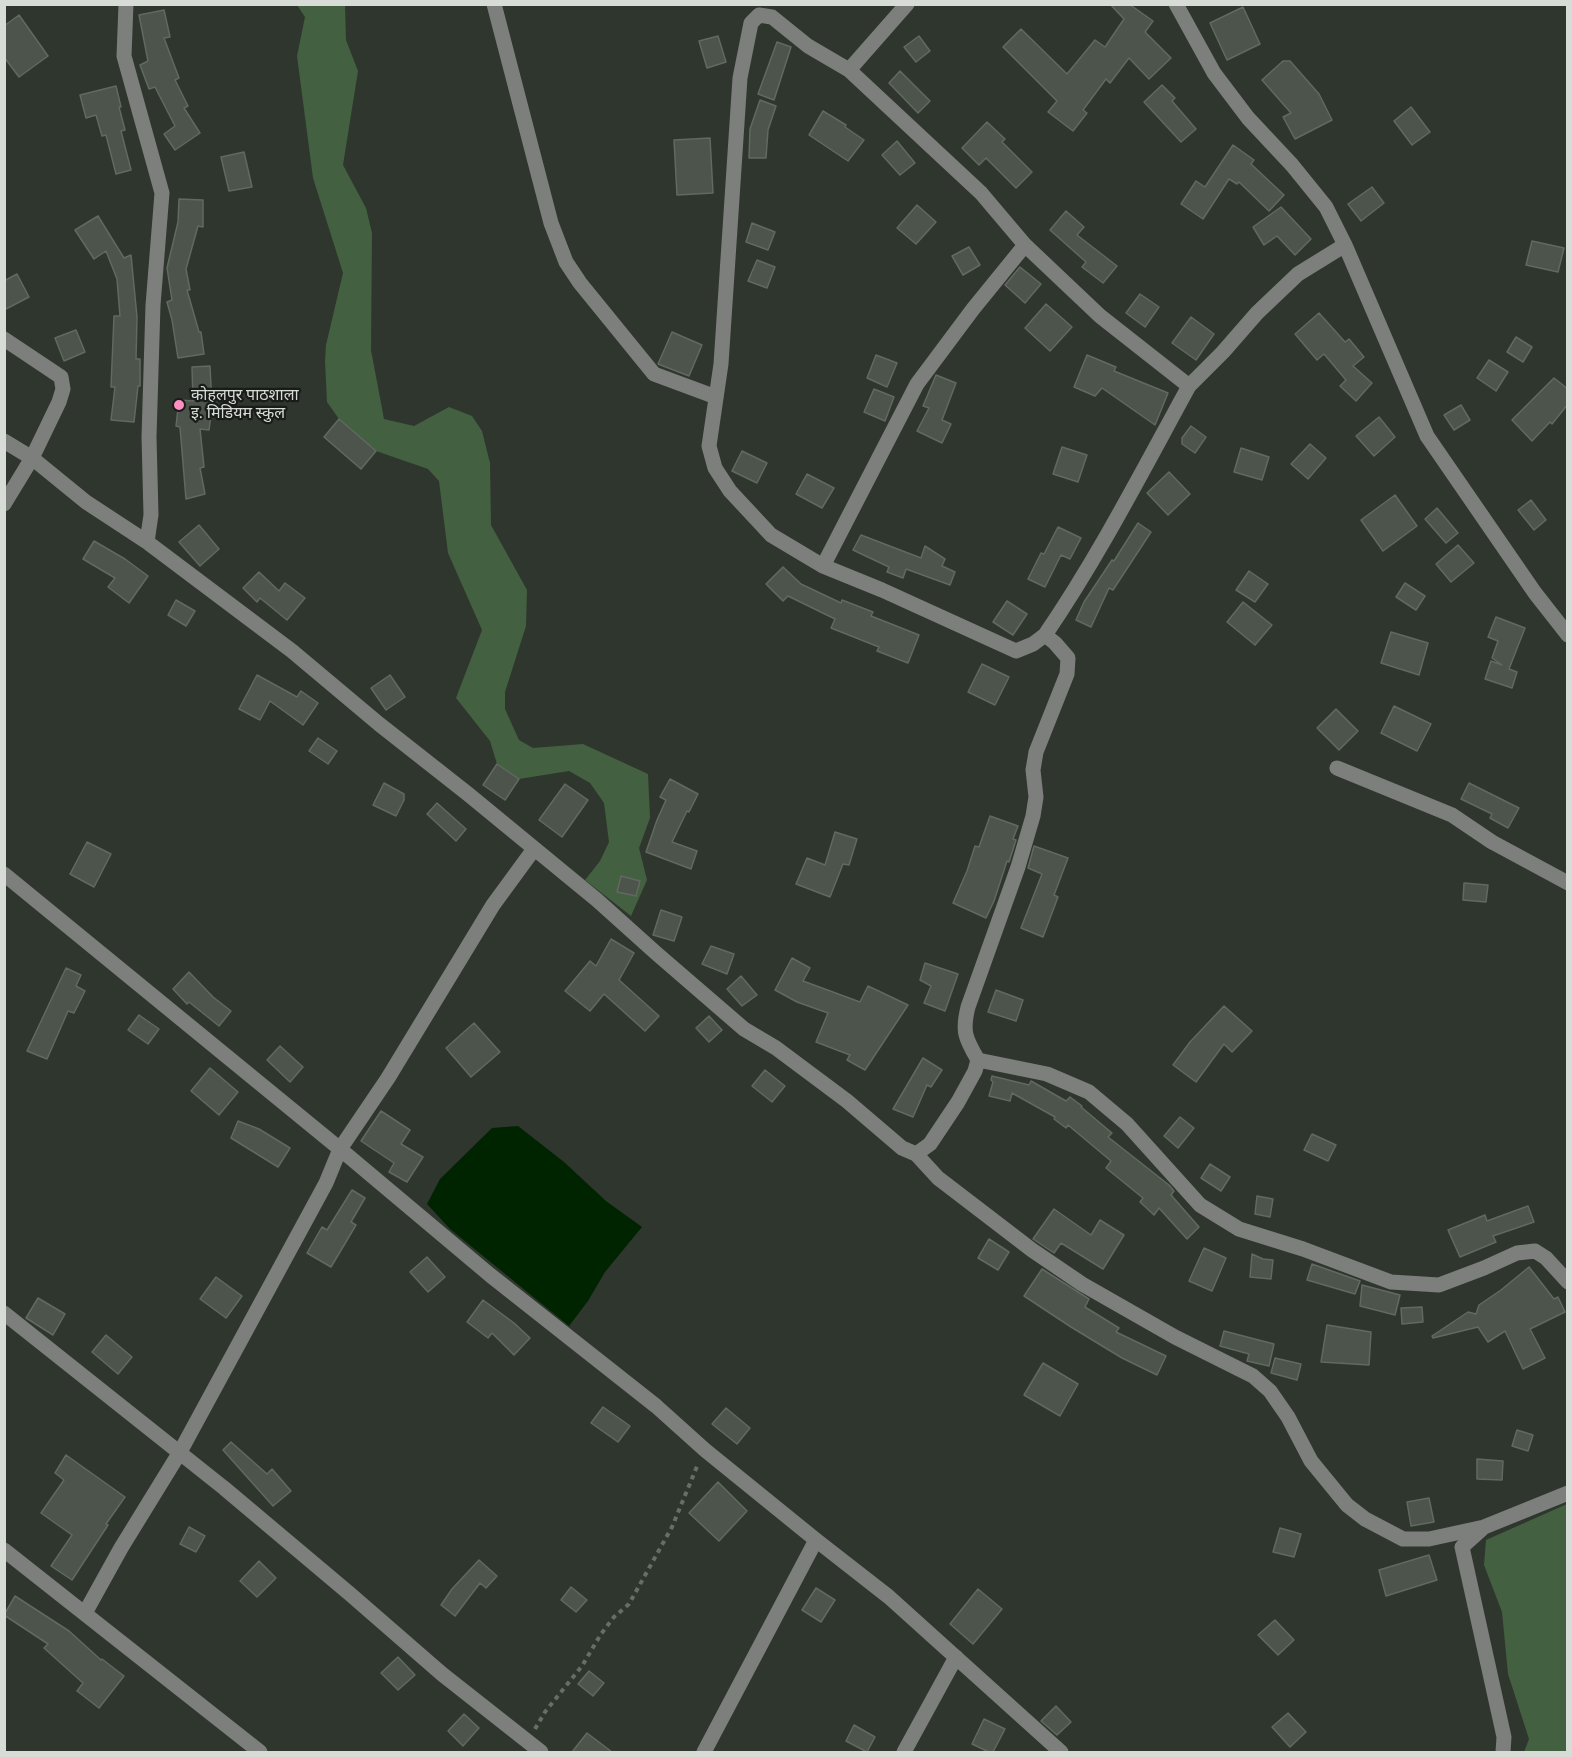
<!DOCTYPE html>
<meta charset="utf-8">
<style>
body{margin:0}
#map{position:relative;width:1572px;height:1757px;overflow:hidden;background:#2f362e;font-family:"Roboto Condensed",sans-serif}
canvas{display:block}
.frame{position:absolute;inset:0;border:6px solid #d7dcd6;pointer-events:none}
</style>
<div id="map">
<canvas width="1572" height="1757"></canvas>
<div class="frame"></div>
</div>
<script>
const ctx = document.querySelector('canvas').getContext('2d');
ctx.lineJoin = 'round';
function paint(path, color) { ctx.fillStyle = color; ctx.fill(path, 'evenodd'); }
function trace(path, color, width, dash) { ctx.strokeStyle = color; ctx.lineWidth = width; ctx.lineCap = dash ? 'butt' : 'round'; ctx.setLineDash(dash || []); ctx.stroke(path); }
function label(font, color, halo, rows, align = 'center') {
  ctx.font = font + ' "Roboto Condensed","Noto Sans Devanagari",sans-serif'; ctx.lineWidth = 4.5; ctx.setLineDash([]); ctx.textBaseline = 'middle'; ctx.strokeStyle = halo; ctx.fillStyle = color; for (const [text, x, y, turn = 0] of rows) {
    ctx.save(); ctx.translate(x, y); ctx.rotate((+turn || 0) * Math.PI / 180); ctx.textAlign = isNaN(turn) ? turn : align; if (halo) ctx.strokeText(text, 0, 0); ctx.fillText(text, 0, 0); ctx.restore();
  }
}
paint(new Path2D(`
 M297 5H345L346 40 358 71 343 165 366 208 372 233 371 350 384 419 414 426 449 407 472 416 482 431 490 463 491 525 527 590 526 626 505 692V709L519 740 533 748 583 744 648 774 650 818 639 848 647 880 631 916 585 880 600 861 609 842 604 803 590 783 569 771 519 779 497 764 490 741 456 698 482 630 448 553 439 481 428 469 376 451 339 419 327 402 325 361 326 345 343 273 313 178 297 56 305 17Z
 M1567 1504V1752H1524L1529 1739 1508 1674 1502 1612 1484 1565 1486 1540Z`), '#436040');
paint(new Path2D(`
 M518 1126 564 1162 606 1201 642 1227 605 1272 588 1301 569 1326 450 1229 427 1204 440 1179 492 1128Z`), '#002400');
const building = new Path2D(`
 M1110 4H1129L1153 21 1145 32 1171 58 1149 79 1129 58 1110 83 1106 79 1083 110 1087 113 1073 131 1048 112 1057 101 1003 47 1021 29 1067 74 1095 40 1105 47 1124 19Z
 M1243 7 1260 44 1227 60 1210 23Z
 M164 10 170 37 164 38 179 78 175 80 188 106 184 108 200 133 175 150 164 134 175 126 155 87 149 89 140 65 148 61 139 15Z
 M19 15 48 56 19 77 4 57V26Z
 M718 36 726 62 707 68 699 41Z
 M919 36 930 51 916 62 904 47Z
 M777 42 791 47 774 100 758 94Z
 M1283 61H1290L1319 94 1332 120 1295 139 1283 117 1291 113 1262 80Z
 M900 71 930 101 918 113 889 83Z
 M1162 85 1175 98 1172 101 1196 129 1181 142 1144 102Z
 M116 86 121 107H119L125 130 121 131 131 170 116 174 106 135 102 136 96 115 86 118 80 95Z
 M760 100 776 106 768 130 766 158H749L750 129Z
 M1411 107 1430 132 1412 145 1394 121Z
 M823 111 846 125 845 127 864 140 848 161 809 135Z
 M987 122 1005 139 1002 142 1032 172 1016 188 986 158 979 165 962 148Z
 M710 138 713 193 677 195 674 140Z
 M897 141 915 163 900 175 882 155Z
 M1233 145 1254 160 1251 164 1284 195 1269 211 1239 182 1237 184 1229 179 1203 219 1181 204 1196 181 1205 187Z
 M244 152 252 187 229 191 221 157Z
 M1372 187 1384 203 1361 221 1348 204Z
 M179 199 203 200V227L198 226 186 269 190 290H187L199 332H201L204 354 178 358 172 320 167 302 172 300 167 268 178 222Z
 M917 205 936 222 916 244 897 228Z
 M1281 207 1311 239 1295 255 1277 236 1264 245 1253 227Z
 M1066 211 1084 227 1077 235 1117 266 1103 283 1082 267 1086 262 1050 230Z
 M98 216 124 258 131 255 137 317 136 359H140V386H138L134 422 111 420 115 387H111L114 316H120L117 279 106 251 94 259 75 230Z
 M752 223 775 232 768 250 746 242Z
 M1532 241 1564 248 1558 272 1526 265Z
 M969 247 980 265 963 275 952 256Z
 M757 260 775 267 767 288 748 281Z
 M1020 267 1041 284 1025 303 1005 285Z
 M17 274 29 297 4 310V281Z
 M1140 294 1159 307 1145 327 1126 313Z
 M1046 304 1072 327 1050 351 1025 328Z
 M1319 313 1345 342 1349 339 1364 357 1353 366 1372 383 1356 401 1340 386 1346 380 1324 354 1317 360 1295 334Z
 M1191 317 1214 334 1196 360 1172 343Z
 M76 330 85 352 64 361 55 338Z
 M672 332 702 345 689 376 658 364Z
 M1516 337 1532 347 1523 362 1507 352Z
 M876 355 897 363 887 387 867 378Z
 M1087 355 1116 367 1114 371 1168 393 1155 425 1102 388 1095 396 1074 387Z
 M1489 360 1508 372 1496 391 1477 378Z
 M210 366 212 407 209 430 200 429 204 467 200 468 205 494 186 499 180 427 176 426 179 400 193 401 192 367Z
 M936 375 956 383 942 420 951 424 942 443 917 431 929 408 923 406Z
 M1554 378 1568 389V404L1552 424 1550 422 1532 441 1512 420Z
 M874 389 894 397 885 421 864 412Z
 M1461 405 1470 420 1454 430 1444 415Z
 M1379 417 1395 437 1374 456 1356 436Z
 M339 419 376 451 361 469 324 437Z
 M1191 426 1206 437 1195 453 1182 444V438Z
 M1310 444 1326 458 1308 479 1291 464Z
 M1062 447 1087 455 1078 482 1053 474Z
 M1241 448 1269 457 1262 480 1234 472Z
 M742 451 767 463 757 483 732 471Z
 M1169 472 1190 494 1168 515 1147 493Z
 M807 474 834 488 822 508 796 494Z
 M1395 495 1417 526 1383 551 1361 520Z
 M1531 500 1546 520 1534 530 1518 510Z
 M1437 508 1458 533 1446 543 1425 519Z
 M1138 523 1151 532 1113 590 1109 588 1091 627 1076 620 1084 602 1112 560 1114 561Z
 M199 525 219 549 200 566 179 542Z
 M1058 527 1081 538 1070 559 1061 555 1045 587 1028 579 1041 553 1044 554Z
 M861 535 921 558 925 546 945 559 942 566 955 572 950 585 906 569 903 578 887 572 889 567 853 550Z
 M94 541 125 559 148 576 129 603 108 587 115 578 83 559Z
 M1458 545 1474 563 1451 582 1436 564Z
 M783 567 801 584 841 603 842 600 873 612 871 616 919 635 908 663 877 651 879 647 831 628 835 619 788 596 783 601 766 584Z
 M1249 571 1268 584 1255 602 1236 590Z
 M259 572 279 591 285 583 305 598 287 620 260 598 257 602 243 588Z
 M1405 583 1425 596 1416 610 1396 597Z
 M176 600 195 611 186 626 168 615Z
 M1007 601 1027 614 1013 635 993 622Z
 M1243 602 1272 625 1255 645 1227 622Z
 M1496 617 1525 628 1509 669 1517 672 1512 688 1485 679 1491 661 1502 665 1492 658 1498 641 1488 637Z
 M1391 632 1428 643 1419 675 1381 663Z
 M982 664 1009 677 995 705 968 692Z
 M257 675 297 697 301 691 318 703 303 725 270 701 260 720 239 709Z
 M390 675 405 697 386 710 371 688Z
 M1394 706 1431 724 1417 751 1381 733Z
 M1336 709 1358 731 1339 750 1317 728Z
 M318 738 337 751 328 764 309 751Z
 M497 764 519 779 505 800 483 785Z
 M670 779 698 794 689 812 687 811 672 842 697 851 691 869 646 852 657 820 666 800 660 797Z
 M384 783 404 794V800L396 816 373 805Z
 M1469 783 1519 808 1508 828 1490 818 1492 814 1461 799Z
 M565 784 588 800 562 837 539 820Z
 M437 803 466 829 456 841 427 814Z
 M990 816 1018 826 1013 839 1016 840 1009 862 1007 861 994 901 986 918 953 903 967 871 975 846 979 847Z
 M835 832 857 839 849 865 843 864 830 897 796 884 807 858 825 865Z
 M87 842 111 854 94 887 70 874Z
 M1034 846 1068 858 1054 895 1058 897 1043 937 1021 928 1042 874 1028 868Z
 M621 876 640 881 636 896 617 892Z
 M1464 883 1488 885 1486 902 1463 900Z
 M661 910 682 917 674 941 653 935Z
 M611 939 634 953 619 980 659 1016 645 1031 604 994 590 1011 565 991 590 961 596 966Z
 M711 946 734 954 727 974 702 964Z
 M792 958 810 968 803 981 860 1002 868 986 908 1005 865 1070 847 1060 850 1055 816 1042 828 1013 797 1002 775 990Z
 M925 963 958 974 945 1011 924 1003 931 986 920 980Z
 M66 968 81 975 76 986 85 991 74 1013 68 1011 47 1059 27 1051Z
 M189 972 213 997 231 1011 219 1026 189 1002 187 1004 173 989Z
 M741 976 757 995 742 1006 727 989Z
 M996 990 1023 1000 1016 1021 988 1012Z
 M1224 1006 1252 1031 1232 1052 1224 1044 1196 1082 1173 1065 1190 1042Z
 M139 1015 159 1029 148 1044 128 1030Z
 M709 1016 722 1030 709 1042 696 1028Z
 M474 1023 500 1052 471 1077 446 1048Z
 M280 1046 303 1067 290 1082 267 1060Z
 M923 1058 942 1070 931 1087 927 1085 913 1117 893 1109Z
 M210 1068 238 1092 219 1115 191 1091Z
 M765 1070 785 1086 772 1102 752 1086Z
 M992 1076 1029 1085 1031 1081 1066 1101 1070 1097 1082 1106 1081 1107 1112 1133 1108 1137 1169 1185 1174 1191 1171 1195 1199 1227 1187 1239 1159 1208 1154 1215 1140 1202 1143 1198 1106 1168 1111 1161 1068 1125 1066 1128 1054 1119 1055 1117 1012 1093 1010 1101 989 1096 993 1082 991 1080Z
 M381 1111 410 1130 401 1144 423 1157 407 1182 389 1172 394 1163 361 1141Z
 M1180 1117 1194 1128 1178 1148 1164 1136Z
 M238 1121 259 1129 290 1148 278 1167 231 1138Z
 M1312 1134 1336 1145 1328 1161 1304 1150Z
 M1210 1164 1230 1177 1221 1191 1201 1178Z
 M352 1190 365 1198 351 1222 356 1225 331 1267 307 1253 322 1227 327 1230Z
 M1257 1196 1273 1199 1270 1217 1255 1214Z
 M1528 1206 1534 1222 1493 1236 1496 1242 1460 1257 1448 1230 1485 1215 1487 1221Z
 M1054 1209 1091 1235 1100 1220 1124 1235 1103 1269 1061 1243 1054 1253 1033 1239Z
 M989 1239 1009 1252 998 1270 978 1258Z
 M1204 1248 1226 1258 1212 1291 1189 1281Z
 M1252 1254 1263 1259 1273 1260 1271 1279 1250 1277Z
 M427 1257 445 1277 428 1292 410 1272Z
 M1312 1264 1360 1281 1355 1294 1307 1280Z
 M1529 1267 1554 1299 1558 1297 1565 1312 1530 1329 1545 1358 1523 1369 1505 1331 1488 1342 1478 1327 1433 1338 1432 1336 1468 1312 1476 1314 1479 1305 1501 1290Z
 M1042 1269 1089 1299 1085 1307 1119 1328 1116 1332 1166 1356 1157 1375 1122 1358 1071 1327 1024 1296Z
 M216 1277 242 1296 226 1318 200 1299Z
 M1362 1285 1400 1295 1395 1315 1360 1306Z
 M38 1298 65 1314 53 1335 26 1318Z
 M483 1300 514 1323 530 1338 514 1355 492 1333 488 1338 467 1322Z
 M1422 1307 1423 1322 1402 1324 1401 1308Z
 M1327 1325 1371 1332 1369 1365 1321 1362Z
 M1224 1331 1274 1344 1269 1366 1247 1361 1249 1354 1220 1346Z
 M106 1335 132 1357 118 1374 92 1352Z
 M1275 1358 1301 1364 1297 1380 1271 1373Z
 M1043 1363 1078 1384 1060 1416 1024 1395Z
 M603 1407 630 1426 618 1442 591 1423Z
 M726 1408 750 1428 737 1444 712 1424Z
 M1517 1430 1533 1435 1528 1451 1512 1446Z
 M231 1442 267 1474 272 1469 291 1491 273 1506 223 1450Z
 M66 1455 125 1497 106 1524 108 1525 72 1580 51 1566 72 1535 41 1513 64 1480 55 1473Z
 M1477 1459 1503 1461 1502 1480 1477 1479Z
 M718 1482 747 1511 719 1541 689 1513Z
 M1429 1498 1434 1522 1411 1526 1407 1502Z
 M189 1527 205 1536 196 1552 180 1544Z
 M1280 1528 1301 1534 1294 1557 1273 1552Z
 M1429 1555 1437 1580 1386 1596 1379 1570Z
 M479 1560 497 1576 486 1588 480 1583 455 1616 441 1605 452 1589Z
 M259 1561 276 1578 257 1597 240 1581Z
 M571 1587 587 1600 576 1612 561 1600Z
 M816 1588 835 1600 821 1622 802 1610Z
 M978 1589 1002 1609 973 1644 950 1624Z
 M15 1596 69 1631 101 1660 102 1659 124 1676 99 1708 77 1691 83 1683 44 1648 48 1644 4 1615Z
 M1275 1620 1294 1640 1278 1655 1258 1635Z
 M398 1657 415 1675 398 1690 381 1673Z
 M589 1671 604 1683 593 1696 578 1684Z
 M1056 1706 1071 1722 1057 1735 1041 1721Z
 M1288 1713 1306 1732 1290 1747 1272 1727Z
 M464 1714 479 1728 463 1746 448 1731Z
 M984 1719 1005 1729 993 1752H989L972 1744Z
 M854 1725 875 1737 867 1752 846 1741Z
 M587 1733 612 1752H572Z`);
paint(building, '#4c544b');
trace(building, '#616960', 1.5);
trace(new Path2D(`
 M535 1729 545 1712 582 1666 601 1634 614 1617 629 1604 672 1527 698 1464`), '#676e66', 4, [4.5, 4.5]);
trace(new Path2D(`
 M126 4 124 56 162 193 153 305 149 437 151 515 147 542
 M494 4 551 223 566 262 580 283 654 374 716 397
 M907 4 849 70 981 193 1025 245 1100 316 1189 386 1223 352 1257 313 1298 274 1345 245
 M1176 4 1214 73 1248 118 1292 165 1326 207 1345 245 1427 436 1535 593 1568 635
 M849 70 808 46 772 17 759 15 751 23 740 78 721 364 709 446 715 468 730 491 771 535 823 566 882 590 1016 651 1033 644 1045 635
 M4 339 61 377 63 389 59 402 32 458 4 504
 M4 441 32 458 86 502 147 542 292 651 379 724 468 794 597 900 656 953 744 1029 776 1048 847 1101 902 1148 916 1154 938 1178 1032 1250 1082 1284 1175 1337 1253 1376 1270 1391 1288 1417 1311 1461 1347 1505 1365 1519 1403 1539H1429L1484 1527 1568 1493
 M823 566 917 384 973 309 1025 245
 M1337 768 1452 815 1492 842 1568 883
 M4 874 340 1149 490 1275 656 1406 705 1450 816 1540 889 1597 1061 1752
 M978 1060 1047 1074 1089 1092 1127 1124 1200 1205 1239 1229 1303 1249 1391 1282 1439 1285 1484 1268 1517 1253 1535 1251 1546 1258 1568 1282
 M916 1154 930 1144 958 1102 975 1071 978 1060C965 1038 962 1031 968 1007L1018 867 1033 816 1036 797 1033 770 1036 752 1067 674 1068 658 1055 643 1045 635C1099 556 1143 470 1189 386
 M4 1313 224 1488 350 1594 442 1674 541 1752
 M1482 1529 1462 1547 1504 1737 1503 1752
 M4 1550 260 1752
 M85 1613 121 1548 180 1452 326 1183 340 1149 388 1078 493 905 534 849
 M704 1752 816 1540
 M904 1752 956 1657`), '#7c7f7b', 15);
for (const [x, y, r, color] of [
 [179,405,6,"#fd8ec0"]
]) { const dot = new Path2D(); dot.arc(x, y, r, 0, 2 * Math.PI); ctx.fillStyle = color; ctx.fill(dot); trace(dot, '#191c19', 2); }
label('16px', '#d7dcd6', '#191c19', [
 ["कोहलपुर पाठशाला",191,396],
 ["इ. मिडियम स्कुल",191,414]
], 'left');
</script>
